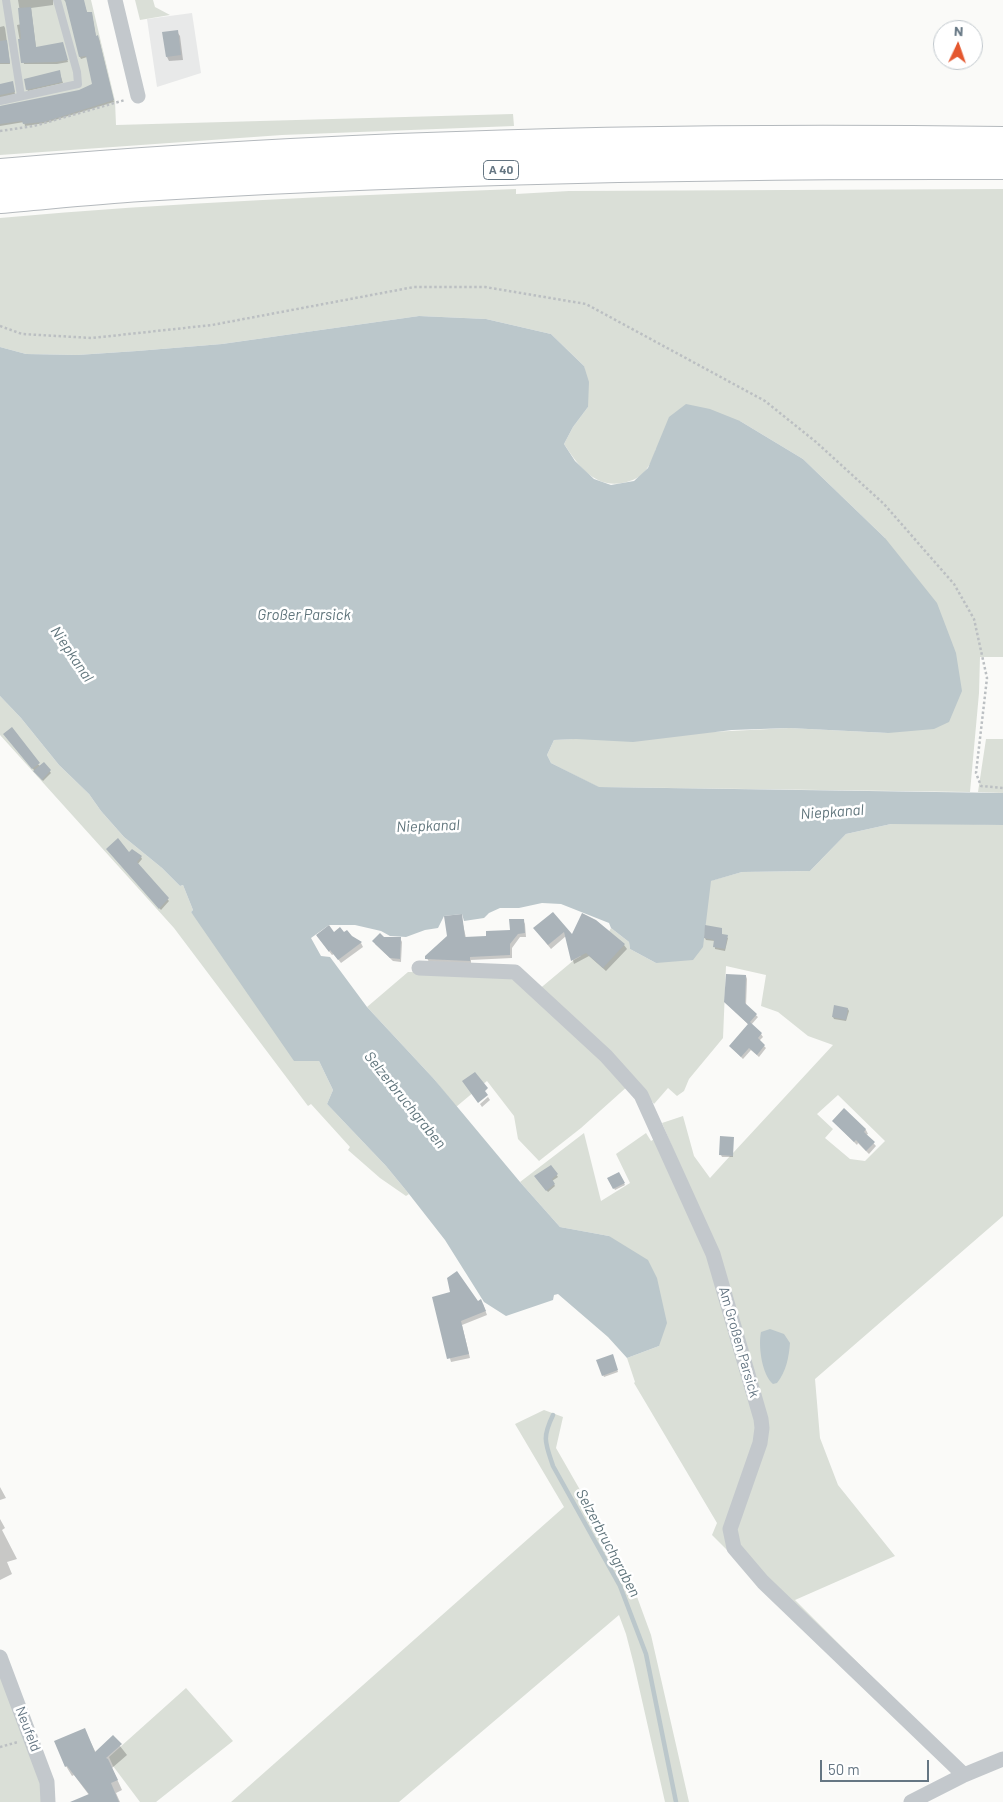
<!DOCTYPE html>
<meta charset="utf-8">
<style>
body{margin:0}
#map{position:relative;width:1003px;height:1802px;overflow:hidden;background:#fafaf8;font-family:Barlow,sans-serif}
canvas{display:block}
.north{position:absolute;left:933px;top:20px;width:50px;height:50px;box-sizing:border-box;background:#fff;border:1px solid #c1c8cd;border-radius:50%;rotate:3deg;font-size:14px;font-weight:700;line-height:20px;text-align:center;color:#657683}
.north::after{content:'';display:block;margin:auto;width:18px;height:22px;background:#e4572e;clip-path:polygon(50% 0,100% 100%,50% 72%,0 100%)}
.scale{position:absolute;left:820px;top:1760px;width:109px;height:22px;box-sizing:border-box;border:2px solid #657683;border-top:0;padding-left:6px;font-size:15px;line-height:18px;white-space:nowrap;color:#657683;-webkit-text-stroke:4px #fff;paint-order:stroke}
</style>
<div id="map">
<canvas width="1003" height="1802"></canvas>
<div class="north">N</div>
<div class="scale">50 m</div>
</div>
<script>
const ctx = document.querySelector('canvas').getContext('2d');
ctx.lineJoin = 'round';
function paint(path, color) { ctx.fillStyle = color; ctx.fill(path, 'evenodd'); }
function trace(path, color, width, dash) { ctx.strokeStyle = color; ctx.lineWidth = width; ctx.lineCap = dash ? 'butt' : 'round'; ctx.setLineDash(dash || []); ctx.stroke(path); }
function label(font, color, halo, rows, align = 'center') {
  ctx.font = font + ' Barlow,sans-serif'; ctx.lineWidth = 5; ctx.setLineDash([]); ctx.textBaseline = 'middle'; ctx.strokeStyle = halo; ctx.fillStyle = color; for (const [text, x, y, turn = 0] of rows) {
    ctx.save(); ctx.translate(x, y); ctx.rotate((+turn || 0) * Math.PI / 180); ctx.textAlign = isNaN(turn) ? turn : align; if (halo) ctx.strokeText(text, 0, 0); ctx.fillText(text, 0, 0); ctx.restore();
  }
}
paint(new Path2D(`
 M192 13 201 73 157 87 147 19Z`), '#e8e9e9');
paint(new Path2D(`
 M0 0H91L115 101 116 125 513 114 514 126 282 135 0 155Z
 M135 0H153L155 7 170 15 140 20Z
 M516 189V194L569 191 1003 189V657H980L979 693 970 792 598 787 551 763 547 755 554 740 789 728 888 733 885 538 803 459 740 421 656 449C654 455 652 462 648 467 642 477 633 481 622 483 594 488 578 465 564 444L573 427 588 407 584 366 551 334 486 319 419 316 222 344 137 351 77 355 26 354 0 347V218C172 202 344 196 516 189Z
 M0 696 21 718 59 765 89 794 101 811 124 837 162 868 180 886 183 885 193 910 191 912 319 1061 333 1090 327 1104 386 1166 409 1194 406 1196 380 1178 348 1150 350 1147 311 1104 308 1106 174 928 0 735Z
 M986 739H1003V793L978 792Z
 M944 823 1003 825V1216L815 1379 820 1438 838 1485 895 1556 795 1600 964 1769 791 1603 737 1544 734 1527 761 1449 718 1255 662 1123 683 1116 694 1156 710 1178 730 1156H733V1153L833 1045 808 1036 778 1012 761 1006 766 975 726 966 723 1038 689 1079 684 1091 677 1096 668 1088 654 1104 638 1085 537 991 574 960 581 956 580 954 607 935 611 928 629 942 630 949 656 963 705 925 710 881 742 872 810 871 846 834 891 824ZM838 1095 885 1141 865 1161 850 1159 825 1138 833 1129 817 1114Z
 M408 972 502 973 518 979 629 1085 581 1128 539 1161 518 1139 514 1116 487 1081 456 1107 434 1079 367 1007Z
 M584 1133 601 1201 630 1183 616 1154 646 1133 651 1141 656 1138 709 1259 759 1436 723 1529 742 1565 712 1535 717 1523 634 1383 635 1382 627 1358 659 1346 609 1236 560 1227 520 1182Z
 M544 1410 563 1417 556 1448 622 1563 636 1594 651 1635 689 1802H665L634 1665 626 1634 619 1615 399 1802H231L564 1507 515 1424Z
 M0 1672 41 1786 42 1802H0Z
 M186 1688 233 1741 156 1802H140L113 1766 109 1757Z`), '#dadfd7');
paint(new Path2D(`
 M419 316 486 319 551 334 584 366 589 382 588 407 573 427 564 444 575 461 594 479 611 485 634 481 648 468 669 417 686 404 710 409 740 421 803 459 885 538 937 603 956 653 962 691 949 722 934 729 888 733 789 728 732 730 633 742 576 739 554 740 547 755 551 763 599 787 1003 793V825L891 824 846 834 810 871 742 872 711 881 703 947 693 960 656 963 630 949 629 942 611 928 609 923 561 904 542 903 519 908H500L489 913 484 918 464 921 462 914 444 916 438 928 425 930 406 937 390 936 381 931 355 925H329L311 938 321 956 330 957 367 1007 434 1079 520 1182 560 1227 609 1236 648 1260 657 1278 667 1323 659 1346 627 1358 608 1337 558 1294 554 1295 553 1300 506 1316 484 1302 445 1240 409 1194 386 1166 327 1104 333 1090 319 1061H294L191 912 193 910 183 885 180 886 162 868 124 837 101 811 89 794 59 765 21 718 0 696V347L26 354 77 355 137 351 222 344Z
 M770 1329 784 1334 790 1343C789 1357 786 1372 777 1383L773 1384C762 1375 758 1346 761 1332Z`), '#bbc7cb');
paint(new Path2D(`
 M18 0H53V5L31 8 36 48 63 46 68 62 57 64H24L17 25 22 24Z
 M64 0H83L87 13H91L92 15 96 37 99 39 114 102 45 123 25 126 24 122 0 126V107L80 91 93 84 87 57 81 59 80 57 66 2Z
 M4 26 5 28 10 64H0V27Z
 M177 32 180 36 183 60 169 61 167 57Z
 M60 74 63 83 28 91 27 89Z
 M13 85 15 94 0 98V86Z
 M6 736 40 766 44 764 51 773 43 781Z
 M109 851 129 854 141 857 142 859 137 865 169 901 161 910Z
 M552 913 572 936 596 921 624 945 627 949 606 971 589 956 574 964 566 936 551 949 537 932Z
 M461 915 466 938H487L511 931 523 920 525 924 526 937H520L512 948V958L471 960V964L429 962 427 958 448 936Z
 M722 929V935L728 938 725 951 715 949V941L706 940 705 938Z
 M334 933 351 937 361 943 363 947 341 963 334 954 332 955 317 936Z
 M400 938 402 942 401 962 393 961 375 944Z
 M746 976 747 979 746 1006 758 1017 751 1025 761 1034 763 1037 759 1041 766 1048 759 1057 751 1050 743 1059 730 1046 749 1025 725 1002Z
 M848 1009 849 1011 846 1021 834 1019 833 1017Z
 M488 1097 490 1100 482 1107 480 1104Z
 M844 1110 866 1130 868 1134 866 1135 876 1146 869 1154 858 1143 857 1145 833 1121Z
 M733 1138V1157H722L721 1155Z
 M551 1167 558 1177 552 1181 555 1186 548 1192 536 1177Z
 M618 1173 625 1185 615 1190 609 1179Z
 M434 1298 483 1304 487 1315 462 1325 470 1358 451 1362Z
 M613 1357 618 1372 604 1377 603 1375Z
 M0 1487 6 1498 0 1500Z
 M0 1519 5 1528 2 1530 17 1559 7 1562 12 1574 0 1580Z
 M84 1729 96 1753 113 1737 127 1755 112 1768 122 1790 116 1793 120 1802H82L89 1795 74 1775 72 1776 66 1766Z`), '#0003');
trace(new Path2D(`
 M553 1415C542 1438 545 1442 553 1466L620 1586 646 1654 676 1802`), '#bbc7cb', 4.5);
paint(new Path2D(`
 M65 0H84L87 12H92L96 36 98 35 114 100 44 122 23 124 22 121 0 124V106L79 90 92 84 86 56 79 57Z
 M31 7 36 47 63 42 68 60 56 62 21 63 18 39H21L18 8Z
 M178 30 181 55 166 57 162 32Z
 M7 40 10 63H0V41Z
 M60 70 62 82 26 90 24 79Z
 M13 81 15 92 0 95V84Z
 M12 727 40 763 32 769 3 734Z
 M44 762 51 770 42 780 33 771Z
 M118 838 129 852 132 849 142 856 137 862 169 898 159 909 106 849Z
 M553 912 572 934 582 913 596 920 625 944 603 968 586 953 571 961 564 932 548 945 533 928Z
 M462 914 465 937 486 936V931L510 930 509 919H524L525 933 518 934 510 944V955L470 957V961L425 959V956L447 936 444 916Z
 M329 925 334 932 340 927 344 932 347 930 352 936 362 942 338 960 330 950 329 952 316 935Z
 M705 925 722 928V934L728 935 725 949 713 947 714 940 704 938Z
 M380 933 384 937H401L400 959 390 958 372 941Z
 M726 974 746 975 745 1003 757 1014 750 1022 762 1033 758 1038 765 1045 757 1055 749 1048 741 1057 729 1046 748 1024 724 1002Z
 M834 1005 848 1008 846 1020 832 1017Z
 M475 1072 488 1088 485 1091 488 1095 478 1103 462 1081Z
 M844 1108 866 1129 864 1132 875 1142 866 1151 856 1140 854 1142 832 1121Z
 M720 1136 734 1137 733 1156 719 1155Z
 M551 1165 558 1174 552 1179 555 1184 546 1191 534 1176Z
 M619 1172 625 1183 613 1189 607 1178Z
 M457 1271 478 1301 481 1299 486 1311 461 1321 469 1354 447 1359 432 1297 450 1292 447 1278Z
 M613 1354 618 1370 602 1376 596 1360Z
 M85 1728 95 1752 113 1735 122 1744 106 1758 108 1759 118 1780 111 1783 119 1802H70L89 1794 67 1766 65 1767 54 1741Z`), '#aab3b9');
const highway = new Path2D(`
 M0 173C333 144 669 136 1003 141
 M0 199C47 195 94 190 141 187 428 169 715 164 1003 165`);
trace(highway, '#b4b9bd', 30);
trace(new Path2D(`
 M0 131 34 126 125 100
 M0 326 22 334 92 338 212 325 414 287H485L586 304 765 401 816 442 884 504 954 584 974 619 987 678 976 773 981 786 1003 788
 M0 1747 18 1742`), '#bbbfc2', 2.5, [2.5, 2.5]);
trace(new Path2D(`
 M6 0 21 96
 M0 101 78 84 77 72 57 0`), '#c3c8cc', 8);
trace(new Path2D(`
 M115 0 138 96
 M419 968 515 972 606 1056 641 1095 713 1254 761 1419 762 1428 760 1443 730 1529 734 1548 763 1582 964 1775
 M0 1657 47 1782 48 1802
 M911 1802 964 1775 1003 1759`), '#c3c8cc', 15);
trace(highway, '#fff', 28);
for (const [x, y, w] of [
 [501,170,35]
]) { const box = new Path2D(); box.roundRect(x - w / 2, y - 9.5, w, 19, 4); ctx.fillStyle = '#fff'; ctx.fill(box); trace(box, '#657683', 1); }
label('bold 12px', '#657683', null, [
 ["A 40",501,170]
]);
label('14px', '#657683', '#fff', [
 ["Am Großen Parsick",739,1342,74],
 ["Neufeld",28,1729,69]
]);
label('italic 15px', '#60757c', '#fff', [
 ["Großer Parsick",304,615],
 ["Niepkanal",72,654,56],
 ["Niepkanal",832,812,-4],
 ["Niepkanal",428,826,-2],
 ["Selzerbruchgraben",405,1100,51],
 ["Selzerbruchgraben",608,1543,62]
]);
</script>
